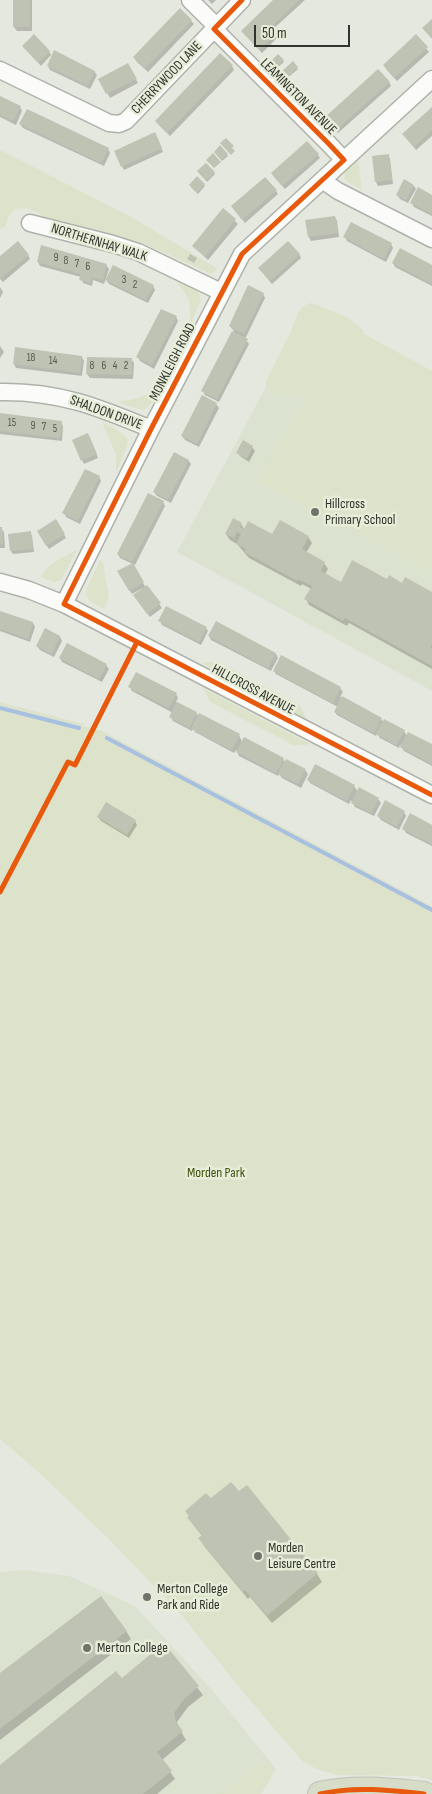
<!DOCTYPE html>
<style>
body{margin:0}
#map{position:relative;width:432px;height:1794px;overflow:hidden;background:#e5e8de;font-family:"Sofia Sans Condensed",sans-serif}
canvas{display:block}
.scale{position:absolute;left:254px;top:25px;width:96px;height:22px;box-sizing:border-box;border:2px solid #31342c;border-top:0;padding-left:6px;font-size:15px;line-height:18px;white-space:nowrap;color:#31342c;-webkit-text-stroke:4px #e6edd9;paint-order:stroke}
</style>
<div id="map">
<canvas width="432" height="1794"></canvas>
<div class="scale">50 m</div>
</div>
<script>
const ctx = document.querySelector('canvas').getContext('2d');
ctx.lineJoin = 'round';
function paint(path, color) { ctx.fillStyle = color; ctx.fill(path, 'evenodd'); }
function trace(path, color, width, dash) { ctx.strokeStyle = color; ctx.lineWidth = width; ctx.lineCap = dash ? 'butt' : 'round'; ctx.setLineDash(dash || []); ctx.stroke(path); }
function label(font, color, halo, rows, align = 'center') {
  ctx.font = font + ' "Sofia Sans Condensed",sans-serif'; ctx.lineWidth = 5; ctx.setLineDash([]); ctx.textBaseline = 'middle'; ctx.strokeStyle = halo; ctx.fillStyle = color; for (const [text, x, y, turn = 0] of rows) {
    ctx.save(); ctx.translate(x, y); ctx.rotate((+turn || 0) * Math.PI / 180); ctx.textAlign = isNaN(turn) ? turn : align; if (halo) ctx.strokeText(text, 0, 0); ctx.fillText(text, 0, 0); ctx.restore();
  }
}
paint(new Path2D(`
 M310 305 432 371V691L177 552Z
 M25 1570 69 1576 135 1606 212 1690 277 1770 247 1794H0V1572Z`), '#dce2d0');
paint(new Path2D(`
 M0 150 133 218 218 269 211 274 145 244 44 217C29 205 9 202 6 226L0 229Z
 M358 159 362 190 346 181C341 171 351 166 358 159Z
 M176 280C207 296 204 292 191 324L189 300Z
 M310 303C322 306 363 321 364 334L432 371V573L256 481 306 400 303 398 304 395C289 399 280 394 267 387L265 383 290 333 298 313 303 306Z
 M158 387H160C145 416 148 412 117 402L140 398Z
 M102 422C136 440 131 436 117 471L116 470V455Z
 M77 550 61 580 53 582 41 577C48 563 63 557 77 550Z
 M100 560 103 563 109 596 104 609C95 604 85 601 86 590Z
 M204 662H218L300 705 307 720 203 664Z
 M203 688 308 743 307 745H293L210 702Z
 M0 702 83 724 84 726 102 731 432 906V1780L417 1776 337 1775 319 1770 303 1762 248 1698 179 1612 109 1539 34 1468 0 1439Z
 M262 1763 267 1765 272 1771 271 1779 261 1794H220L257 1765Z`), '#dce3ca');
paint(new Path2D(`
 M14 0H32V31H17L14 27Z
 M208 0H216L212 4Z
 M275 0H305L271 31 277 38 262 53 245 35Z
 M191 21 194 24 148 72 136 61 134 57Z
 M416 36 429 52 397 81 386 69Z
 M24 47 49 51 51 55 41 66Z
 M283 61 284 62 276 69 272 65Z
 M128 65 138 83 110 98 100 80Z
 M48 66 94 71 97 75 90 89 50 70Z
 M232 66 234 70 170 136 159 125 156 121Z
 M297 68 298 69 285 80 281 75Z
 M389 82 391 86 338 133 328 122Z
 M0 97 20 107 22 111 16 125 0 117Z
 M432 108V136L416 150 406 138Z
 M20 124 108 149 110 153 104 166 23 128Z
 M157 137 163 152 124 170 122 166Z
 M220 147 228 156 222 161 216 154Z
 M318 155 320 158 285 189 274 177Z
 M388 155 390 159 393 184 378 186 376 182 373 157Z
 M206 164 215 174 207 182 199 173Z
 M204 185 205 186 198 194 191 187Z
 M414 186 416 189 408 203 400 199 397 195Z
 M276 191 278 194 245 223 235 210Z
 M432 196V216L414 207 412 203Z
 M223 210 238 224 208 260 194 246Z
 M335 217 337 221 339 237 311 241 309 237 306 221Z
 M345 237 391 244 393 248 386 262 347 241Z
 M299 254 301 258 272 284 262 272Z
 M28 255 30 259 3 282 0 279V258Z
 M38 262 106 265 109 269 104 284 93 280 92 286 83 283 81 277 40 266Z
 M393 263 432 266V286L395 267Z
 M106 280 153 286 155 290 148 303 109 284Z
 M0 287 3 292 0 298Z
 M263 294 265 298 245 339 249 344 219 402 205 395 203 391 234 331 230 326Z
 M176 317 178 321 154 369 140 361 138 357Z
 M0 346 4 352 0 358Z
 M82 357 84 361 82 376 16 368 14 364Z
 M131 359 134 363 133 379 90 378 87 374Z
 M202 397 216 404 219 408 199 447 185 440 182 436Z
 M0 414 61 422 63 426 62 441 0 434Z
 M90 438 98 458 84 464 82 460Z
 M243 442 252 447 255 451 249 462 240 456 237 452Z
 M188 460 191 464 171 503 157 496 154 492Z
 M99 477 101 481 80 524 66 517 64 513Z
 M163 502 165 506 135 565 120 558 118 554Z
 M56 520 66 538 49 549 38 531Z
 M241 524 245 530 273 536 308 537 312 543 306 553 324 563 328 569 325 574 341 583 388 581 432 593V669L349 623 347 626 309 605 306 599 311 589 302 584 301 586 249 558 237 544 230 540 226 534Z
 M0 528 4 532 5 548H0Z
 M30 533 32 536 34 552 13 554 11 551Z
 M132 564 146 588 147 587 162 608 150 617 137 600 144 589 143 588 132 594 119 572Z
 M0 612 33 623 35 627 30 642 0 631Z
 M160 621 206 628 208 631 201 645 162 625Z
 M45 630 60 637 62 641 54 657 40 650 37 646Z
 M209 636 276 654 278 658 271 671 211 640Z
 M281 657 340 688 343 692 340 697 381 719 384 723 404 731 407 736 432 746V766L404 751 400 745 399 748 380 738 377 734 376 736 337 715 335 712 338 707 276 674 274 671Z
 M60 658 106 665 109 669 102 682 62 662Z
 M130 687 176 694 178 698 176 702 196 713 199 717 239 735 242 742 283 759 285 762 305 770 308 774 301 788 282 778 279 774 278 776 239 756 236 750 234 753 195 732 193 728 192 731 173 721 171 717 173 713 132 691Z
 M308 779 354 786 358 792 378 799 381 803 374 816 355 807 351 800 349 804 310 783Z
 M404 812 406 816 399 830 381 820 378 816Z
 M98 817 135 821 137 825 129 838 101 821Z
 M432 826V846L406 833 404 829Z
 M247 1487 317 1574 322 1582 272 1623 250 1597 248 1599 204 1546 200 1538 202 1536 188 1518 211 1500 239 1493Z
 M126 1631 131 1639 0 1740V1675Z
 M164 1645 203 1695 188 1707 177 1722 179 1728 186 1740 162 1760 175 1779 157 1794H0V1767L122 1680Z`), '#0003');
trace(new Path2D(`
 M0 708 79 728
 M107 738 432 910`), '#a7bfe0', 4);
paint(new Path2D(`
 M13 0H30V27H13Z
 M273 0H299L270 28 276 34 259 50 241 31Z
 M180 8 192 20 145 69 133 57Z
 M432 19V39L422 28Z
 M34 34 50 51 38 63 22 46Z
 M416 34 428 47 394 78 383 65Z
 M54 50 95 71 88 86 47 66Z
 M220 53 233 65 167 133 155 121Z
 M278 54 284 60 274 69 269 63Z
 M293 61 298 67 284 80 279 74Z
 M128 63 137 79 106 94 98 79Z
 M378 69 390 82 336 130 324 118Z
 M0 96 21 106 13 121 0 115Z
 M432 107V130L414 147 402 134Z
 M27 109 109 148 101 163 19 124Z
 M155 132 162 148 121 167 114 151Z
 M226 138 234 146 232 148 235 151 231 155 220 143Z
 M307 141 319 154 282 186 271 173Z
 M220 145 228 154 221 160 214 152Z
 M213 153 221 162 214 168 206 160Z
 M389 154 392 180 375 182 372 156Z
 M206 163 215 172 206 181 197 171Z
 M197 176 205 184 197 193 189 185Z
 M265 177 277 190 242 220 231 206Z
 M404 179 414 185 406 200 396 195Z
 M418 187 432 195V214L410 203Z
 M223 208 236 219 205 257 192 246Z
 M335 216 338 233 308 237 305 220Z
 M351 222 392 243 384 259 343 237Z
 M18 241 29 255 0 279V256Z
 M288 241 300 254 270 281 258 268Z
 M41 245 107 264 103 280 92 277 90 283 79 280 81 274 37 262Z
 M400 248 432 265V284L392 263Z
 M190 254 197 258 194 263 187 259Z
 M113 265 154 285 146 300 105 280Z
 M248 285 264 293 244 334 229 326Z
 M161 309 177 316 152 365 136 357Z
 M232 331 248 339 217 399 201 391Z
 M15 347 82 356 80 373 13 364Z
 M87 357 132 358V375L86 374Z
 M202 395 217 403 197 444 181 436Z
 M0 413 62 421 60 438 0 431Z
 M88 433 97 454 81 461 72 440Z
 M243 440 253 446 247 459 236 453Z
 M174 452 189 460 168 500 153 492Z
 M85 469 100 476 78 521 62 513Z
 M148 493 164 501 132 562 117 554Z
 M233 518 242 523 240 527 244 529 248 521 272 534 280 520 309 536 302 549 325 562 321 571 341 582 352 560 387 579 389 575 402 583 405 577 432 592V645L430 647 432 648V666L345 618 343 621 304 599 312 586 298 579 297 581 244 552 246 549 236 544 241 534 237 532 234 538 225 534Z
 M56 519 65 534 46 546 37 531Z
 M0 527H2L3 544H0Z
 M31 531 33 549 10 551 8 534Z
 M133 563 144 582 129 591 117 571Z
 M147 585 161 603 147 614 133 595Z
 M166 606 207 627 199 642 158 621Z
 M0 611 33 622 28 639 0 629Z
 M216 621 276 653 268 668 208 636Z
 M45 628 60 636 52 654 36 646Z
 M67 643 107 664 99 679 59 658Z
 M281 655 341 687 333 703 273 671Z
 M136 672 177 693 169 708 128 687Z
 M342 696 382 718 374 733 334 712Z
 M177 702 197 712 189 728 169 717Z
 M199 713 240 734 232 750 191 729Z
 M384 719 405 730 396 745 376 734Z
 M408 732 432 744V764L400 747Z
 M244 737 284 758 276 773 236 752Z
 M286 759 306 769 298 784 278 774Z
 M315 764 355 785 347 801 307 780Z
 M359 787 379 798 371 813 351 803Z
 M385 800 405 811 397 827 377 816Z
 M106 802 136 820 127 835 97 817Z
 M410 813 432 825V844L402 829Z
 M231 1482 239 1491 247 1485 318 1573 267 1616 245 1590 243 1592 198 1538 202 1535 187 1517 189 1516 185 1511 206 1493 211 1498Z
 M101 1596 127 1631 0 1729V1673Z
 M164 1643 199 1686 184 1699 174 1713 176 1722 183 1731 157 1752 172 1771 143 1794H0V1765L116 1671 122 1678Z`), '#bfc3b3');
const minor = new Path2D(`
 M190 0 217 27
 M214 29 328 143 344 160
 M0 70 109 123 119 124 126 121 242 0
 M322 180 338 191 432 239
 M30 223 113 244 138 252 221 292
 M0 392C59 391 98 407 151 429
 M0 582 29 590 64 604 432 795
 M64 604 151 429 242 254 432 79`);
const highway = new Path2D(`
 M320 1794C354 1786 390 1790 424 1794`);
trace(minor, '#afb2aa', 19);
trace(highway, '#c1c3bd', 26);
trace(minor, '#fbfcfa', 16);
trace(highway, '#d7dcc8', 24);
trace(new Path2D(`
 M242 0 214 29 328 143 344 160 242 254 151 429 64 604 432 795
 M0 892 68 762 75 765 137 642
 M320 1794C354 1786 390 1790 424 1794`), '#e8590c', 5);
for (const [x, y, r, color] of [
 [315,512,5,"#70736a"],
 [258,1556,5,"#70736a"],
 [147,1597,5,"#70736a"],
 [87,1648,5,"#70736a"]
]) { const dot = new Path2D(); dot.arc(x, y, r, 0, 2 * Math.PI); ctx.fillStyle = color; ctx.fill(dot); trace(dot, '#e6edd9', 2); }
label('11px', '#54584e', null, [
 ["9",56,258],
 ["8",66,261],
 ["7",77,264],
 ["6",88,267],
 ["3",124,280],
 ["2",135,285],
 ["18",31,358],
 ["14",53,361],
 ["8",92,366],
 ["6",104,366],
 ["4",115,366],
 ["2",126,366],
 ["15",12,423],
 ["9",33,426],
 ["7",44,427],
 ["5",55,429]
]);
label('14px', '#31342c', '#e6edd9', [
 ["CHERRYWOOD LANE",167,78,-46],
 ["LEAMINGTON AVENUE",298,97,45],
 ["NORTHERNHAY WALK",99,243,17],
 ["MONKLEIGH ROAD",173,362,-63],
 ["SHALDON DRIVE",106,413,20],
 ["HILLCROSS AVENUE",253,690,28]
]);
label('14px', '#31342c', '#e6edd9', [
 ["Hillcross",325,504],
 ["Primary School",325,520],
 ["Morden",268,1548],
 ["Leisure Centre",268,1564],
 ["Merton College",157,1589],
 ["Park and Ride",157,1605],
 ["Merton College",97,1648]
], 'left');
label('14px', '#43520e', '#e6edd9', [
 ["Morden Park",216,1173]
]);
</script>
